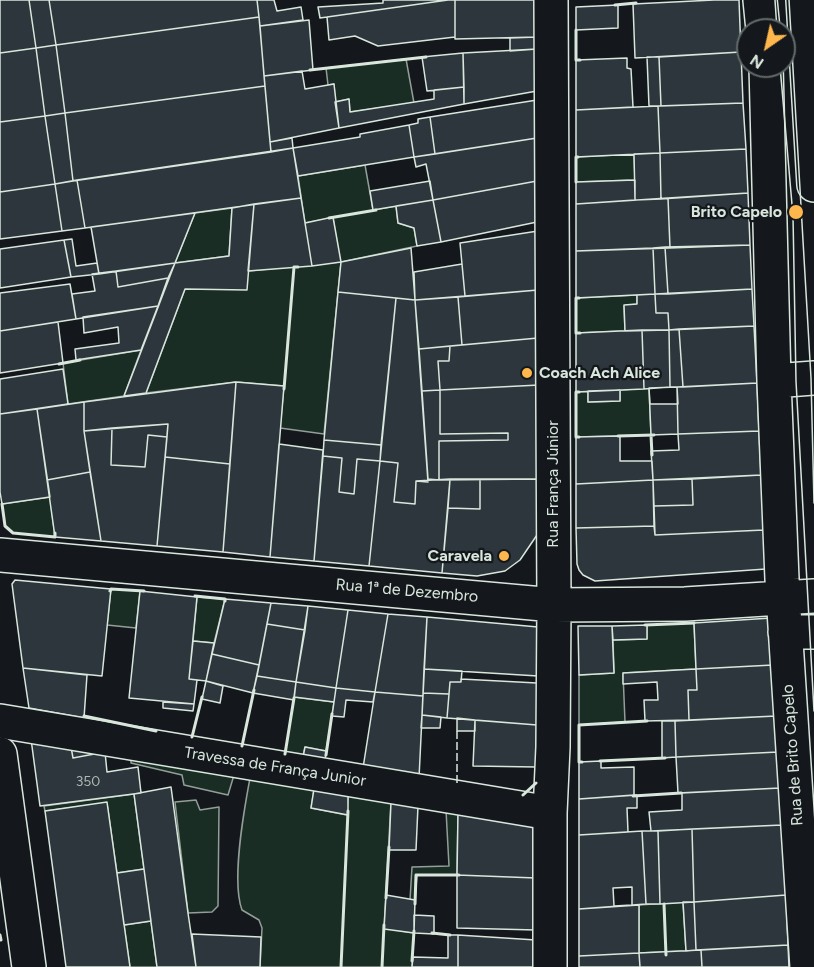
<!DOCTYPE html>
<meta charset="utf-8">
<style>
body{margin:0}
#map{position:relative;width:814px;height:967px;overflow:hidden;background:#14181c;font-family:Figtree,sans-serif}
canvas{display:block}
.north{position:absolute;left:736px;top:18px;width:60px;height:60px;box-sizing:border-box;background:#14181c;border:2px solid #626a69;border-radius:50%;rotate:214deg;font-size:16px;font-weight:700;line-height:24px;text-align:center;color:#d8e6dc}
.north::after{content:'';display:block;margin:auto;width:21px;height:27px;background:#ffb74d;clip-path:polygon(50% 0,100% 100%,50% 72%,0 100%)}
</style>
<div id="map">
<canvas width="814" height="967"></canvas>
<div class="north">N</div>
</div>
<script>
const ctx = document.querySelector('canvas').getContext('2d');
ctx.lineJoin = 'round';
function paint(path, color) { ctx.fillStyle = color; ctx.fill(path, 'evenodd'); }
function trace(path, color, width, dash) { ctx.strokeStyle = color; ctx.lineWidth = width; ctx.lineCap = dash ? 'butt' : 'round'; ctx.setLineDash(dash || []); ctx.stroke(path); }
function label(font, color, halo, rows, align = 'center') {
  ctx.font = font + ' Figtree,sans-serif'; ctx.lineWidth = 4.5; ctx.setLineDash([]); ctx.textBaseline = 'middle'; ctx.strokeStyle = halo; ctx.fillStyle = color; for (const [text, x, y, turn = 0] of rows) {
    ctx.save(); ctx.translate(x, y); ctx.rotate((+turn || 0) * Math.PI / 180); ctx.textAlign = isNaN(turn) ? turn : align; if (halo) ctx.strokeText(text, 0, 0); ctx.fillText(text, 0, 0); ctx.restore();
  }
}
const green = new Path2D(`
 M406 59 414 103 350 112 349 99 335 102 334 84 328 85 326 68Z
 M634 154 635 180 576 182V157Z
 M365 165 373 210 396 206 398 223 414 228 417 246 341 262 324 434 280 428 284 386 236 382 146 393 185 289 248 271 340 262 333 218 305 223 298 176Z
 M232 208 229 256 175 263 195 213Z
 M637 295V304L624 306 625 331 576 333V298Z
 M141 350 124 396 68 404 63 363Z
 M649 388 651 435 576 437V392L588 391V402L620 401V390Z
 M50 497 55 537 13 533 5 526 2 504Z
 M111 589 140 591 136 628 107 625Z
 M197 597 225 599 214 643 193 641Z
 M694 623 696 669 623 673 625 722 579 725V675L614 673 613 640 647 639V625Z
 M294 697 334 702 326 751 305 747 303 757 285 754Z
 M131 757 234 775 228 795 184 785 182 775 131 763Z
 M250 778 314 789 311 808 347 815 348 795 391 802 384 928 414 933 412 967H260L262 928 259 920 242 910C231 881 244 810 250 778Z
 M134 794 144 869 117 873 107 803 45 811 44 806Z
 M196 800 200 810 219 807 218 906 212 912 188 913 175 802Z
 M446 810 458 812 457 875H417L415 900H410L412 867 449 866Z
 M683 902 686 951 639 953V905Z
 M151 921 157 967H130L124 925Z`);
paint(green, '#1a2d24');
trace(green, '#939e99', 1.5);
const building = new Path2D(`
 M0 0H29L36 48 0 53Z
 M29 0H49L56 45 36 48Z
 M49 0H257L259 17 56 45Z
 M257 0H274L277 11 301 7 303 20 260 26Z
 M383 0H448L320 18 318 7 383 3Z
 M448 0H455V37L378 46 355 36 329 40 327 17Z
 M455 0H536L537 37 455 39Z
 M714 0H739L741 52 635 58 633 4Z
 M618 5V28L576 30V7Z
 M259 17 265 86 65 113 56 45Z
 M309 20 313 70 264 76 260 26Z
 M537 37V49L510 51V38Z
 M56 45 65 113 45 116 36 48Z
 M36 48 45 116 0 122V53Z
 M537 49V91L464 104 463 53Z
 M741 52 743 103 661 106 659 57Z
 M463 53 464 87 427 91 422 57Z
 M647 57H659L661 106H649Z
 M627 58V68L631 69 633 107 576 110V60Z
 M302 71 305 89 334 84 339 128 270 142 264 76Z
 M265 86 271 152 73 181 65 113Z
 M464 87V104L339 128 335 102 349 99 350 112 434 99V90Z
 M537 100V138L435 154 430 117Z
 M743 103 746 149 660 153 658 106Z
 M658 106 660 153 576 157V110Z
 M65 113 73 181 55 184 45 116Z
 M45 116 55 184 0 192V122Z
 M430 117 435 154 414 157 409 125 418 123V119Z
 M409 125 414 157 298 176 293 148 360 137V134Z
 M292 138 293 148 271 152 270 142Z
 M537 138V181L433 200 426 164 416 167 414 157Z
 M293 148 301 198 85 228 77 180Z
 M746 149 748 193 661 199 660 153Z
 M660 153 661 199 635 200 634 154Z
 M77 180 85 228 62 231 55 184Z
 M635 180V200L576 204V182Z
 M430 181 433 200 373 210 370 191Z
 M537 181V222L441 242 433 200Z
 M55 184 62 231 0 239V192Z
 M748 193 750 245 670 248 668 198Z
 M301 198 312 266 248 271 254 204Z
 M668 198 670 248 576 251V204Z
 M433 200 441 242 417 246 414 228 398 223 396 206Z
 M254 204 247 290 185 289 146 393 124 396 175 263 229 256 232 208Z
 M195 213 175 263 99 274 91 227Z
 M333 217 341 262 312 266 305 223Z
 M538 231V290L465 296 460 243Z
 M72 239 76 266 97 263 99 274 71 277 64 240Z
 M64 240 71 277 0 288V249Z
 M750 245 752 289 668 294 665 247Z
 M665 247 668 294H655L653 248Z
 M411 248 415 300 338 292 341 262Z
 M653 248 655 294 576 298V251Z
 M175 263 168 278 118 287 116 271Z
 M462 264 465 296 415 300 414 272Z
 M116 271 118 287 168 278 158 306 76 319 72 294 95 291 92 274Z
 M70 284 76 319 0 331V293Z
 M752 289 754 326 669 330 668 313H656L655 294Z
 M538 290V338L462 345 458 297Z
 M338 292 396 298 381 445 324 440Z
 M655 294 656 313H668L669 330 625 331 624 305 637 304V295Z
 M458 297 462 345 419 349 415 300Z
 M396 298 415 300 428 482 416 481 415 504 394 502 398 463 380 461Z
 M158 306 141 350 76 360 75 349 119 343 118 327 84 333 83 317Z
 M58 322 63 363 0 373V331Z
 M754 326 757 383 683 387 679 329Z
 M679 329 683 387H670L669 330Z
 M642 330 644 389 576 392V333Z
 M642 330H669L670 387 644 389Z
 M538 338 539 385 440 390 438 361H449L450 346Z
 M450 346 449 361H438L440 390 422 391 419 349Z
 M63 369 68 404 0 414V379Z
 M236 382 284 386 270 557 223 552Z
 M236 382 230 464 165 457 168 424 84 431V402Z
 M757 383 759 431 678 434 677 387Z
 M539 385V479L439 480V441L508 440V433L440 434V390Z
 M677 387 678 434 651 435 649 388Z
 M677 387 678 404H650L649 388Z
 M440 390V434L508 433V440L439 441V480L428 479 422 391Z
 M620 390V401L588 402V391Z
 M84 402V431L90 472 47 480 37 409Z
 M37 409 50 497 2 504 0 492V414Z
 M168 424 167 437 148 435 145 467 111 465 112 428Z
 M112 428 111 465 145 467 148 435 167 437 157 546 101 541 84 431Z
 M759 431 761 475 653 480 651 451 679 450 678 434Z
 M620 436V461H652L653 480 576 484V437Z
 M324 440 381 445 380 461 357 459 354 494 339 492 342 458 323 456Z
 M279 444 323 450 314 561 270 557Z
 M323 456 342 458 339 492 354 494 357 459 380 461 369 566 314 561Z
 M165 457 230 464 223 552 157 546Z
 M380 461 398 463 394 502 415 504 416 481 450 479 442 573 369 566Z
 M90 472 101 541 55 537 47 480Z
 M761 475 764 530 655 535 654 506 693 505 692 479Z
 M450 479H480V509L448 508Z
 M480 479H539V522L537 535 520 560 505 571 477 576 442 573 448 508 480 509Z
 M692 479 693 505 654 506 653 480Z
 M653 480 654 526 576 528V484Z
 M654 526 655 535 764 530 766 569 595 581 583 575 579 570 577 564 576 528Z
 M15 580 111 589 102 676 23 668 12 584Z
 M140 591 197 597 189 679 197 680 194 704 129 698Z
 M225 599 271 603 259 665 212 654Z
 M271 603 308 606 305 630 267 624Z
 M308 606 348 610 336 688 296 682Z
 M348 610 388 614 375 692 336 688Z
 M388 614 427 617 423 696 375 692Z
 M427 617 538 627V676L424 669Z
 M771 618 773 665 696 669 694 623Z
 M267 624 305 630 296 682 257 676Z
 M647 625V639L613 640 612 626Z
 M578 626H612L614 673 579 675Z
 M193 641 214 643 206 681 189 679Z
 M212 654 259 665 253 693 206 681Z
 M773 665 776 716 689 720 688 690H697L696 669Z
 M23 668 87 675 84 718 29 708Z
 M424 669 462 671 461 682H450L449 694 423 693Z
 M696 669 697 690H688L689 720 645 721 644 700H658L657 682 623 684V673Z
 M257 676 296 682 294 700 253 693Z
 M461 679 537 683V725L447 718 450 682H461Z
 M206 681 223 686 220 703 202 699Z
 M296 682 336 688 334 702 294 697Z
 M336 688 375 692 373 702 346 700 344 717 332 716Z
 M375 692 423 696 419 778 363 768Z
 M423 693 449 694 447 718 422 715Z
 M163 702 194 704 193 711 163 708Z
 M422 715 441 717 440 728H421Z
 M776 716 778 752 676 757 675 721Z
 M457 718 475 720V731H457Z
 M475 720 537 725 536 767 473 766Z
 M662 721H675L676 757 662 758Z
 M31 739 71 747 73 758 105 752 107 772 138 767 141 793 40 806Z
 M71 747 105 752 73 758Z
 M305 747 326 751 325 761 303 757Z
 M778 752 780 788 678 793 676 757Z
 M601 761V768L634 767V795L579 799V762Z
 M171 787 188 913 196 967H157L134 794Z
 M780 788 782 825 651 831 649 812 682 810V793Z
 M314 789 348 795V815L311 808Z
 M637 795V808H627L628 832 579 835V799Z
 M107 802 130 967H66L45 811Z
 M391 802 418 806 416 850H389Z
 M458 812 536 826V878L457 875Z
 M782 825 786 895 694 902 692 829Z
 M692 829 694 902 660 904 658 831Z
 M642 831 646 904 579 909V835Z
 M642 831H658L660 904H646Z
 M144 869 151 921 124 925 117 873Z
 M457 875 536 878V930L457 928Z
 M632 887V905L614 906 613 888Z
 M386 895 415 900 414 933 384 929Z
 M786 895 788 945 696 950 694 902Z
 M683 902H694L696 950 686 951Z
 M639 905V953L579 956V909Z
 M414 915 434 916V934L414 933Z
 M192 934 261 937 260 967H196Z
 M448 935H458V967H412L413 957 448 958Z
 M458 935 536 940V967H458Z
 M788 945 789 967H702L701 950Z
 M701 950 702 967H640L639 953Z
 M639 953 640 967H579V956Z`);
paint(building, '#2c363c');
trace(building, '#d8e6dc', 1.5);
const street = new Path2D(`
 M760 0 763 30
 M803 0 814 185
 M766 66 774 381 782 579 807 967
 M774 381 814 378
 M0 555 554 605 685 604 814 596
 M785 632H814
 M0 721 550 813
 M550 967V813L553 747 554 605 551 0`);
const secondary = new Path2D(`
 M0 754 29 967`);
trace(street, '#d8e6dc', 36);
trace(secondary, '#d8e6dc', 36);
trace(street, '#14181c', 33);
trace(secondary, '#14181c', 33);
trace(new Path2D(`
 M775 0 777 30
 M789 0 811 378 814 503
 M780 66 793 216 796 381 814 711`), '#d8e6dc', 1.5);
trace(new Path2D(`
 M457 731V785`), '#d8e6dc', 1.5, [8, 3]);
trace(new Path2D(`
 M615 5 636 3
 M576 30V60H580
 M310 70 426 57
 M576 182V157H578
 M329 218 376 210
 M579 298H576V333H580
 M59 364 80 360
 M284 389 294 267H298
 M651 435 652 455
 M618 436 654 435
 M579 437H576V392H579
 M2 504 5 526 13 533 55 537V533
 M110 591 111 589 144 591
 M195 596 225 599V601
 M645 625 694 623
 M84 716 156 731
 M192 737 202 697
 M242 746 254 690
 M285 754 294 698
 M326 755 332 714
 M600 761 665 758
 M582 762H579V725L647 721
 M523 795 536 783
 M633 796 681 793
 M386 898 389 847
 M415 904 416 875H459
 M664 904 666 955
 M432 933 450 935
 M0 935 1 940
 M412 961 414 931
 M341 967 348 811
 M382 967 384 925`), '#d8e6dc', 3);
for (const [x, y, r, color] of [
 [796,212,8,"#ffb74d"],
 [527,373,6,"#ffb74d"],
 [504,556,6,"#ffb74d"]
]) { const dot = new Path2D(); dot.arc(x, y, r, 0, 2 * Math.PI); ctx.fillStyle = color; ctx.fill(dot); trace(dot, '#14181c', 2); }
label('14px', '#adbab4', null, [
 ["350",88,782]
]);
label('bold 16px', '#d8e6dc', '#14181c', [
 ["Brito Capelo",782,212],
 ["Coach Ach Alice",539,373,"left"],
 ["Caravela",492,556]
], 'right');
label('16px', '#d8e6dc', '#14181c', [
 ["Rua França Júnior",553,484,-90],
 ["Rua 1ª de Dezembro",407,591,5],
 ["Rua de Brito Capelo",793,755,-94],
 ["Travessa de França Junior",275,767,9]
]);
</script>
